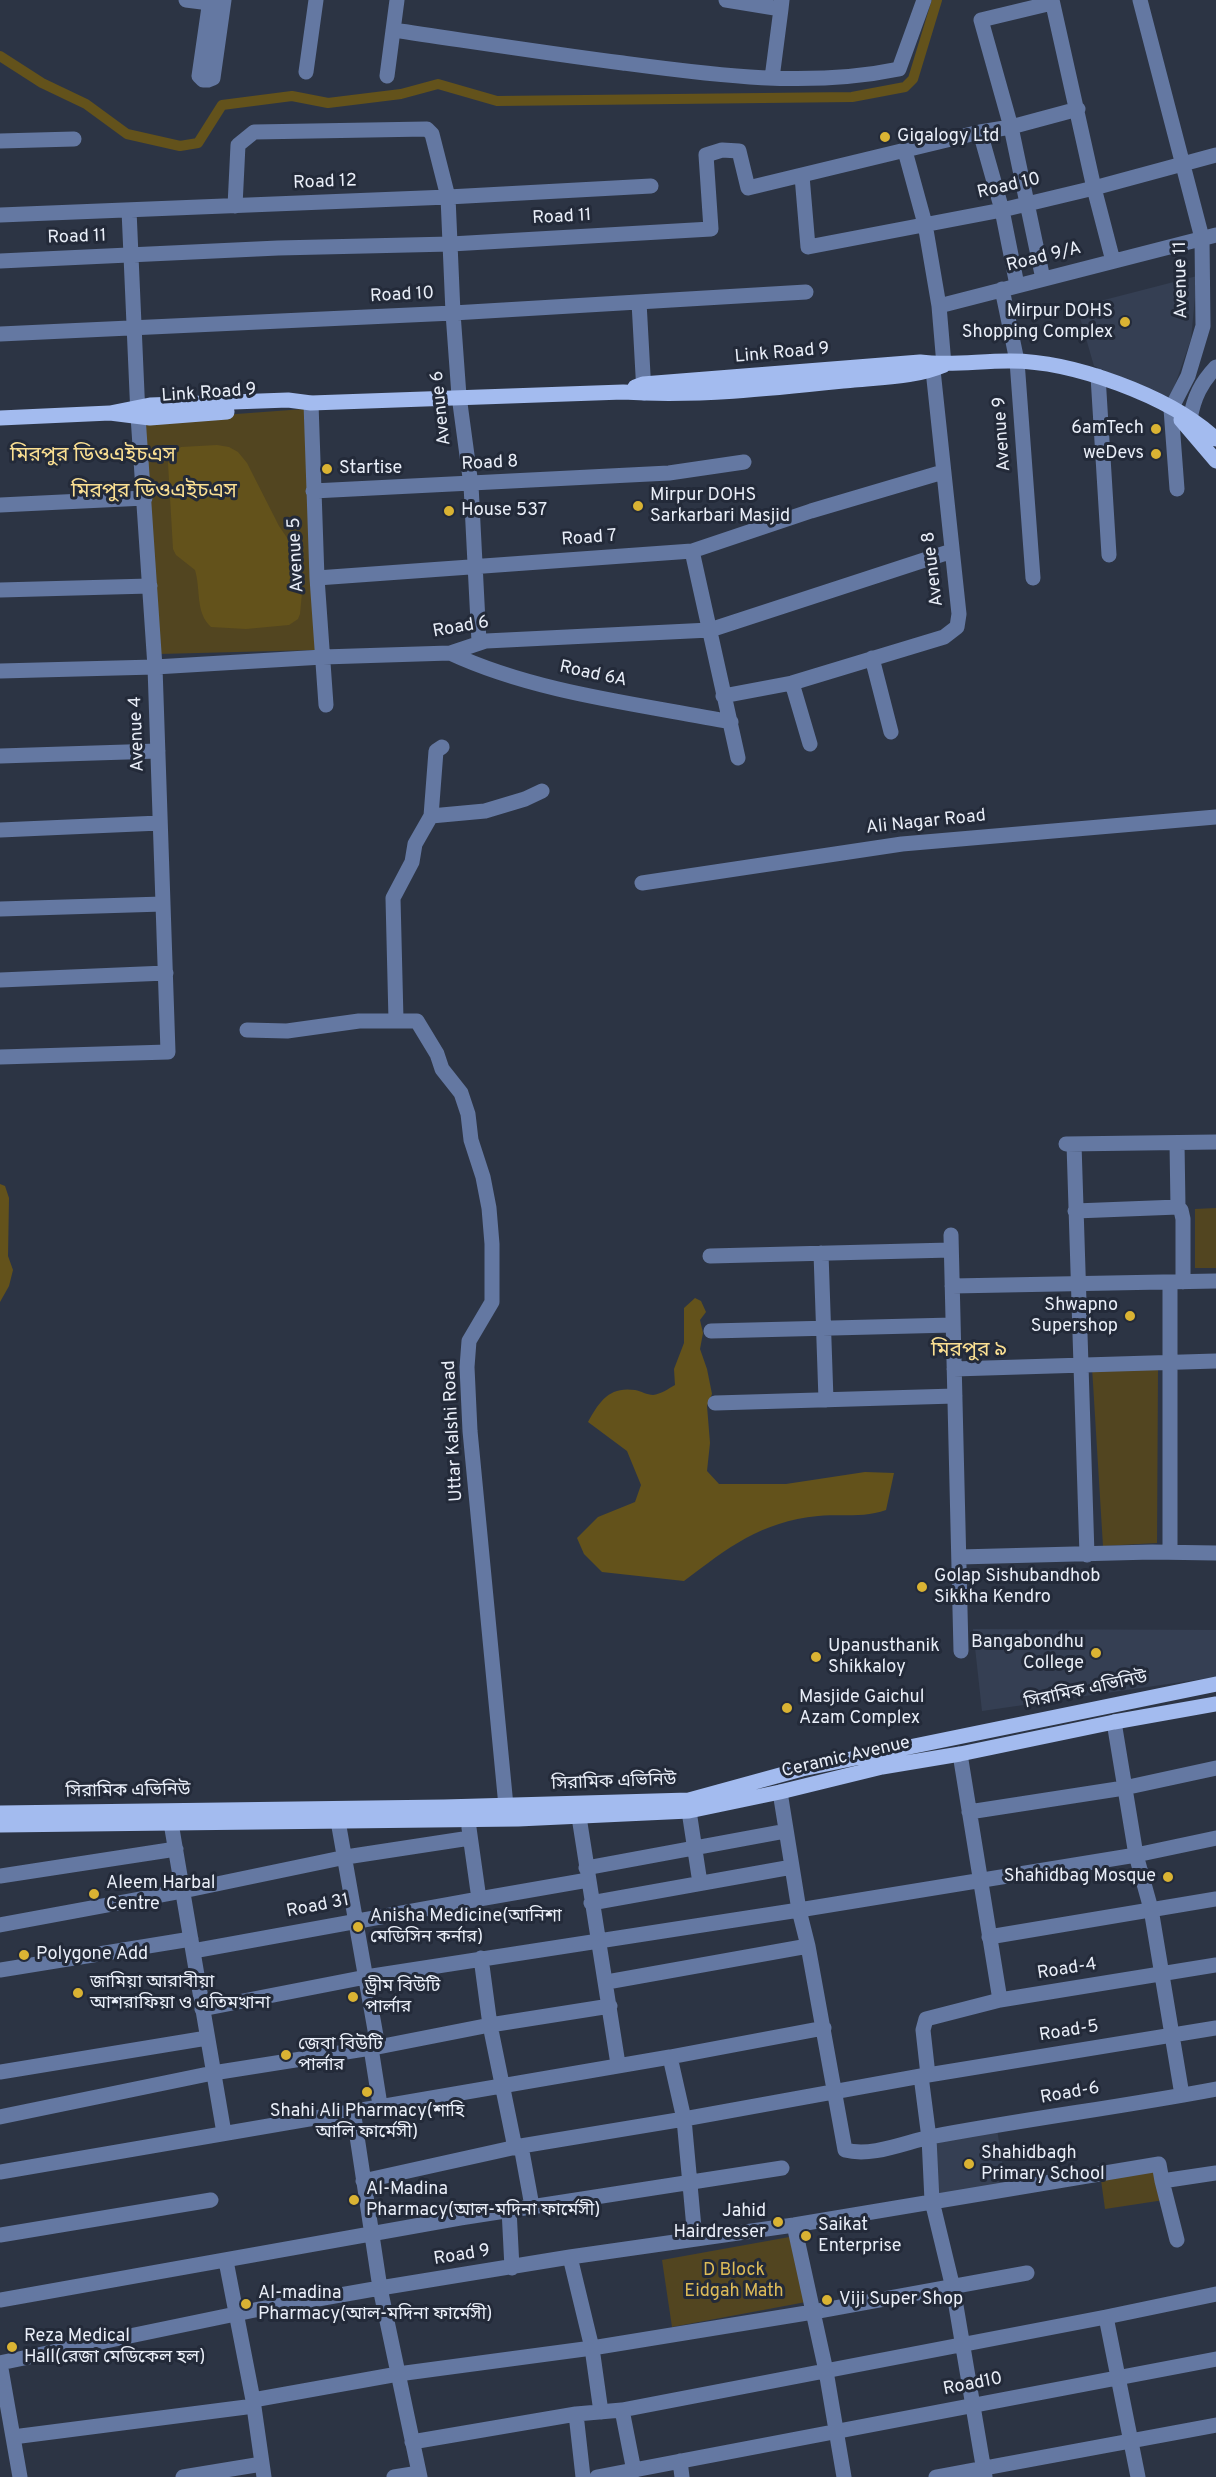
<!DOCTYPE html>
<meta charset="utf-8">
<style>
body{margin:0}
canvas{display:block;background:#2c3444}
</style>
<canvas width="1216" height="2477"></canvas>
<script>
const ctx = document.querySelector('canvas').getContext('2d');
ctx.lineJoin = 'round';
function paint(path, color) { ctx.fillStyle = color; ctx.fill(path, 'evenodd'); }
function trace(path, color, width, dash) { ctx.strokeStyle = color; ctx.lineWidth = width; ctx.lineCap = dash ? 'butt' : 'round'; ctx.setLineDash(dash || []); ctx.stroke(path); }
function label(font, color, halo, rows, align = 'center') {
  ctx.font = font + ' Overpass,"Noto Sans Bengali",sans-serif'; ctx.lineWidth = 6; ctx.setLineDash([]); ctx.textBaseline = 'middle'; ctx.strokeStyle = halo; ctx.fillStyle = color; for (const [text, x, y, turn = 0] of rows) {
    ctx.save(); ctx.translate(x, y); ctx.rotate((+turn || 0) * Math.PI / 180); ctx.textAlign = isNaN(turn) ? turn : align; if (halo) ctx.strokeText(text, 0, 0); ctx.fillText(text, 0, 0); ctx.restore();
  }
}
paint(new Path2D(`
 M1197 276 1191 339 1170 399 1094 366 1077 307Z
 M973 1629 1216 1630V1677L982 1711Z
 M997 2129 1006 2188 940 2199 931 2140Z`), '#353f53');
paint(new Path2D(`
 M304 409 315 650 159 654 142 421Z
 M1216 1208V1268H1195V1209Z
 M1092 1367 1158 1369 1157 1543 1103 1546Z
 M1160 2170 1164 2200 1105 2209 1101 2180Z
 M795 2236 806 2302 672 2327 662 2260Z`), '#524520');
paint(new Path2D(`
 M217 445 229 447 238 452 247 463 279 526 298 554 302 565V593L300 614 298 619 289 625 246 629 211 627C195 612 201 590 195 570L176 555 173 549 168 463 173 453 181 447Z
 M0 1184 5 1186 9 1198 8 1256 13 1270 9 1286 0 1302Z
 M695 1298 701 1301 706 1312 700 1320 703 1333 700 1349 707 1369 712 1394 707 1406 710 1443 707 1471 719 1484H786L865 1472 894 1473 886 1510C864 1518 841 1514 818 1516 760 1522 729 1547 684 1581L602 1572 584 1554 577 1538 598 1517 635 1502 641 1485 627 1451 588 1422C599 1402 609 1386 635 1390 641 1391 647 1395 653 1395 661 1394 668 1389 675 1385L674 1369 684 1343V1308Z`), '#63521b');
trace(new Path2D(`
 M0 56 42 83 86 104 127 134 180 146 198 143 222 105 292 96 328 103 401 94 438 84 497 101 852 97 905 87 913 79 937 0`), '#63521b', 10);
trace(new Path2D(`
 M186 0 210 3
 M210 0 199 76 203 80H208L213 78 224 0
 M726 0 781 9 782 0
 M1052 0 1094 188 1113 261
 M1140 0 1202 238 1203 326 1188 376 1171 409 1177 489
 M393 30C469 41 546 53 623 63 713 75 808 88 899 69L924 0
 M306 72 316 0
 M387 76 397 0
 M772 78 781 9
 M980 132 1002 210 1017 285
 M0 141 74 139
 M905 151 925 224 939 306
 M802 176 808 247 1002 210 1094 188 1216 155
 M235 206 238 145 254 132 427 129 432 134 448 197 453 313 459 396 471 485 479 642
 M0 215 448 197 651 186
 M0 261 278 248 451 244 711 229 706 155 722 150 739 151 748 188 980 132 1011 127 1078 109
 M1043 279 1011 127 981 20 1052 3
 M1002 289 1017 361 1033 578
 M639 302 644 393
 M0 334 453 313 806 292
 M944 365 939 306 1216 235
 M1098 376 1109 555
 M311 403 317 578 326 705
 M1190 419C1194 397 1201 383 1216 367
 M313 491 669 473 744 462
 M0 505 145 498
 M692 551 738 758
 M317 578 692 551 811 511 943 472
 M0 590 150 586
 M450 653C536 693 639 704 731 722
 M872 658 891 732
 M0 671 155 667 323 657 450 653 486 641 710 630 952 551
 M792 683 810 744
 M723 696 792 683 944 637 957 627 959 614 933 370
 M0 756 158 751
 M431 816 436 751 442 747
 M0 830 160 823
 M642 883 902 844 1216 817
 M0 909 163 904
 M0 980 166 973
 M396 1020 393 898 412 862 415 844 431 816 485 811 525 799 542 791
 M247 1030 287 1031 359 1021H417L437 1054 442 1069 461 1093 468 1114 471 1140 483 1177 489 1208 492 1244V1302L469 1341 467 1367 470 1431 506 1806
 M0 1057 168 1052 155 667 138 416 129 210
 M1177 1143 1178 1207
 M1066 1144 1216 1142
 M1074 1144 1087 1555
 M1075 1211 1178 1207 1181 1210 1183 1219V1282
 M951 1235 961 1651
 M821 1253 826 1400
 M710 1256 951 1250
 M1170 1282V1552
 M952 1286 1216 1281
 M711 1331 953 1325
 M954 1369 1216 1361
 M715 1403 955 1396
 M959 1557 1152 1552 1216 1553
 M1114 1722 1136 1855 1151 1909 1182 2095
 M960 1754 1000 2000
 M689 1811 700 1883
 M969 1812 1124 1788 1216 1768
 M579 1817 618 2064
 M338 1821 378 2047 371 2048 380 2105
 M171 1823 224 2133
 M586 1868 786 1831
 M0 1876 176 1849
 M479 1899 588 1880
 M591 1903 792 1867
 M0 1925 183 1891 346 1857 470 1838
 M989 1937 1216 1899
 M808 1946 845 2150C872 2157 903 2143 930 2137 1025 2119 1121 2107 1216 2089
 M193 1951 479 1899 469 1828
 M481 1958 490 2025 515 2148
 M0 1970 191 1939
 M607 1982 808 1946 799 1910 780 1792
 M202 2009 366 1977 799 1910 1136 1855 1216 1838
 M378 2047 490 2025 610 2006
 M670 2057 824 2028
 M0 2072 207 2038
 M928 2075 1216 2028
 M353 2110 380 2288 420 2477
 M0 2117 213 2073 371 2048
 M521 2146 532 2206
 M0 2172 670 2057 684 2119 921 2076
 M363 2181 521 2146 684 2119 695 2239
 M1162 2181 1177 2240
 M509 2209 512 2268
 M794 2225 826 2371 844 2477
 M0 2235 211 2200
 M570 2257 592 2348 601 2412
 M226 2261 253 2400 264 2477
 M0 2300 460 2218 782 2168
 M1106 2317 1138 2477
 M253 2400 398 2374 592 2348 813 2312 1027 2273
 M622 2410 634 2471
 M576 2414 583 2477
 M13 2437 254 2406
 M412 2442 576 2414 622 2410 1106 2317 1216 2294
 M680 2461 682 2477
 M20 2477 0 2363 255 2310 380 2288 570 2257 794 2225 1159 2164 1162 2181 1216 2173
 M183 2477 262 2464
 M394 2477 419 2473
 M597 2477 1216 2359
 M936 2477 1216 2425
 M985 2477 953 2288 932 2201 929 2138 921 2076 928 2075 923 2030 926 2019 1000 2000 1216 1965`), '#6478a2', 15);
trace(new Path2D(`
 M635 387 643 384 920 362C950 366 978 361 1008 361 1071 360 1170 396 1216 439
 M110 413 150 405 288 400 311 403 623 392C699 397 778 388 854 380 884 377 916 377 944 365
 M0 418 110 413 150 418 227 412
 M1181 420 1216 461
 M0 1813 444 1807 689 1800 802 1769 1216 1684
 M0 1825 518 1819 689 1811 780 1792 882 1767 960 1754 1114 1722 1216 1704`), '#a3bbef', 15);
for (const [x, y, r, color] of [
 [885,137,6,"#dab333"],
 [1125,322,6,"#dab333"],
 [1156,429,6,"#dab333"],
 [1156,454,6,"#dab333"],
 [327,469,6,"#dab333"],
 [638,506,6,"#dab333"],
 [449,511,6,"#dab333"],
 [1130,1316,6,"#dab333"],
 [922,1587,6,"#dab333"],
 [1096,1653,6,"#dab333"],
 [816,1657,6,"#dab333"],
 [787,1708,6,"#dab333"],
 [1168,1877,6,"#dab333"],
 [94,1894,6,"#dab333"],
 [358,1927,6,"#dab333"],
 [24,1955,6,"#dab333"],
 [78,1993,6,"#dab333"],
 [353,1997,6,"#dab333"],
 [286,2055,6,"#dab333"],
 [367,2092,6,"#dab333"],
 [969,2164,6,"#dab333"],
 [354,2200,6,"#dab333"],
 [778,2222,6,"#dab333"],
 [806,2236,6,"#dab333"],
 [827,2300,6,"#dab333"],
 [246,2304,6,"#dab333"],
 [12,2347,6,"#dab333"]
]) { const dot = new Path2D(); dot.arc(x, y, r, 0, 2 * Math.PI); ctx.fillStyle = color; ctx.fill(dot); trace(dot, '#232a39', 2); }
label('18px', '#e9eef8', '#232a39', [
 ["Gigalogy Ltd",897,137],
 ["Mirpur DOHS",1113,312,"right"],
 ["Shopping Complex",1113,333,"right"],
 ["6amTech",1144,429,"right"],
 ["weDevs",1144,454,"right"],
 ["Startise",339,469],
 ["Mirpur DOHS",650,496],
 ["Sarkarbari Masjid",650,517],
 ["House 537",461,511],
 ["Shwapno",1118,1306,"right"],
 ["Supershop",1118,1327,"right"],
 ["Golap Sishubandhob",934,1577],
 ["Sikkha Kendro",934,1598],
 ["Bangabondhu",1084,1643,"right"],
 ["College",1084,1664,"right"],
 ["Upanusthanik",828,1647],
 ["Shikkaloy",828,1668],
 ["Masjide Gaichul",799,1698],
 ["Azam Complex",799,1719],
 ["Shahidbag Mosque",1156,1877,"right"],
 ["Aleem Harbal",106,1884],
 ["Centre",106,1905],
 ["Anisha Medicine(আনিশা",370,1917],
 ["মেডিসিন কর্নার)",370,1938],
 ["Polygone Add",36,1955],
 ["জামিয়া আরাবীয়া",90,1983],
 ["আশরাফিয়া ও এতিমখানা",90,2004],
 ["ড্রীম বিউটি",365,1987],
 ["পার্লার",365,2008],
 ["জেবা বিউটি",298,2045],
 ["পার্লার",298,2066],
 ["Shahi Ali Pharmacy(শাহি",367,2112,"center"],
 ["আলি ফার্মেসী)",367,2133,"center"],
 ["Shahidbagh",981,2154],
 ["Primary School",981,2175],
 ["Al-Madina",366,2190],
 ["Pharmacy(আল-মদিনা ফার্মেসী)",366,2211],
 ["Jahid",766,2212,"right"],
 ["Hairdresser",766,2233,"right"],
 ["Saikat",818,2226],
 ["Enterprise",818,2247],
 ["Al-madina",258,2294],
 ["Pharmacy(আল-মদিনা ফার্মেসী)",258,2315],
 ["Viji Super Shop",839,2300],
 ["Reza Medical",24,2337],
 ["Hall(রেজা মেডিকেল হল)",24,2358]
], 'left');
label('18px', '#e9eef8', '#232a39', [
 ["Road 12",325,183,-2],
 ["Road 10",1009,187,-13],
 ["Road 11",562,218,-3],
 ["Road 11",77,238,-2],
 ["Road 9/A",1044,258,-14],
 ["Avenue 11",1182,280,-91],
 ["Road 10",402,296,-3],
 ["Link Road 9",782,354,-5],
 ["Link Road 9",209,394,-4],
 ["Avenue 6",442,408,-96],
 ["Avenue 9",1003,434,-94],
 ["Road 8",490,464,-3],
 ["Road 7",589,539,-4],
 ["Avenue 5",297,555,-93],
 ["Avenue 8",934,569,-97],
 ["Road 6",461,628,-10],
 ["Road 6A",593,675,12],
 ["Avenue 4",138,734,-92],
 ["Ali Nagar Road",926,823,-6],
 ["Uttar Kalshi Road",454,1431,-93],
 ["সিরামিক এভিনিউ",1086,1691,-12],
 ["Ceramic Avenue",846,1758,-13],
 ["সিরামিক এভিনিউ",614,1783,-2],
 ["সিরামিক এভিনিউ",128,1792,-1],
 ["Road 31",318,1907,-11],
 ["Road-4",1067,1970,-9],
 ["Road-5",1069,2032,-9],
 ["Road-6",1070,2094,-10],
 ["Road 9",462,2256,-9],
 ["Road10",973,2385,-11]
]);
label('18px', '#ddbb58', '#232a39', [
 ["D Block",734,2271],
 ["Eidgah Math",734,2292]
]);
label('21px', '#fadf92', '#232a39', [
 ["মিরপুর ডিওএইচএস",93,457],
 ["মিরপুর ডিওএইচএস",154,493],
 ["মিরপুর ৯",969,1352]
]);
</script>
